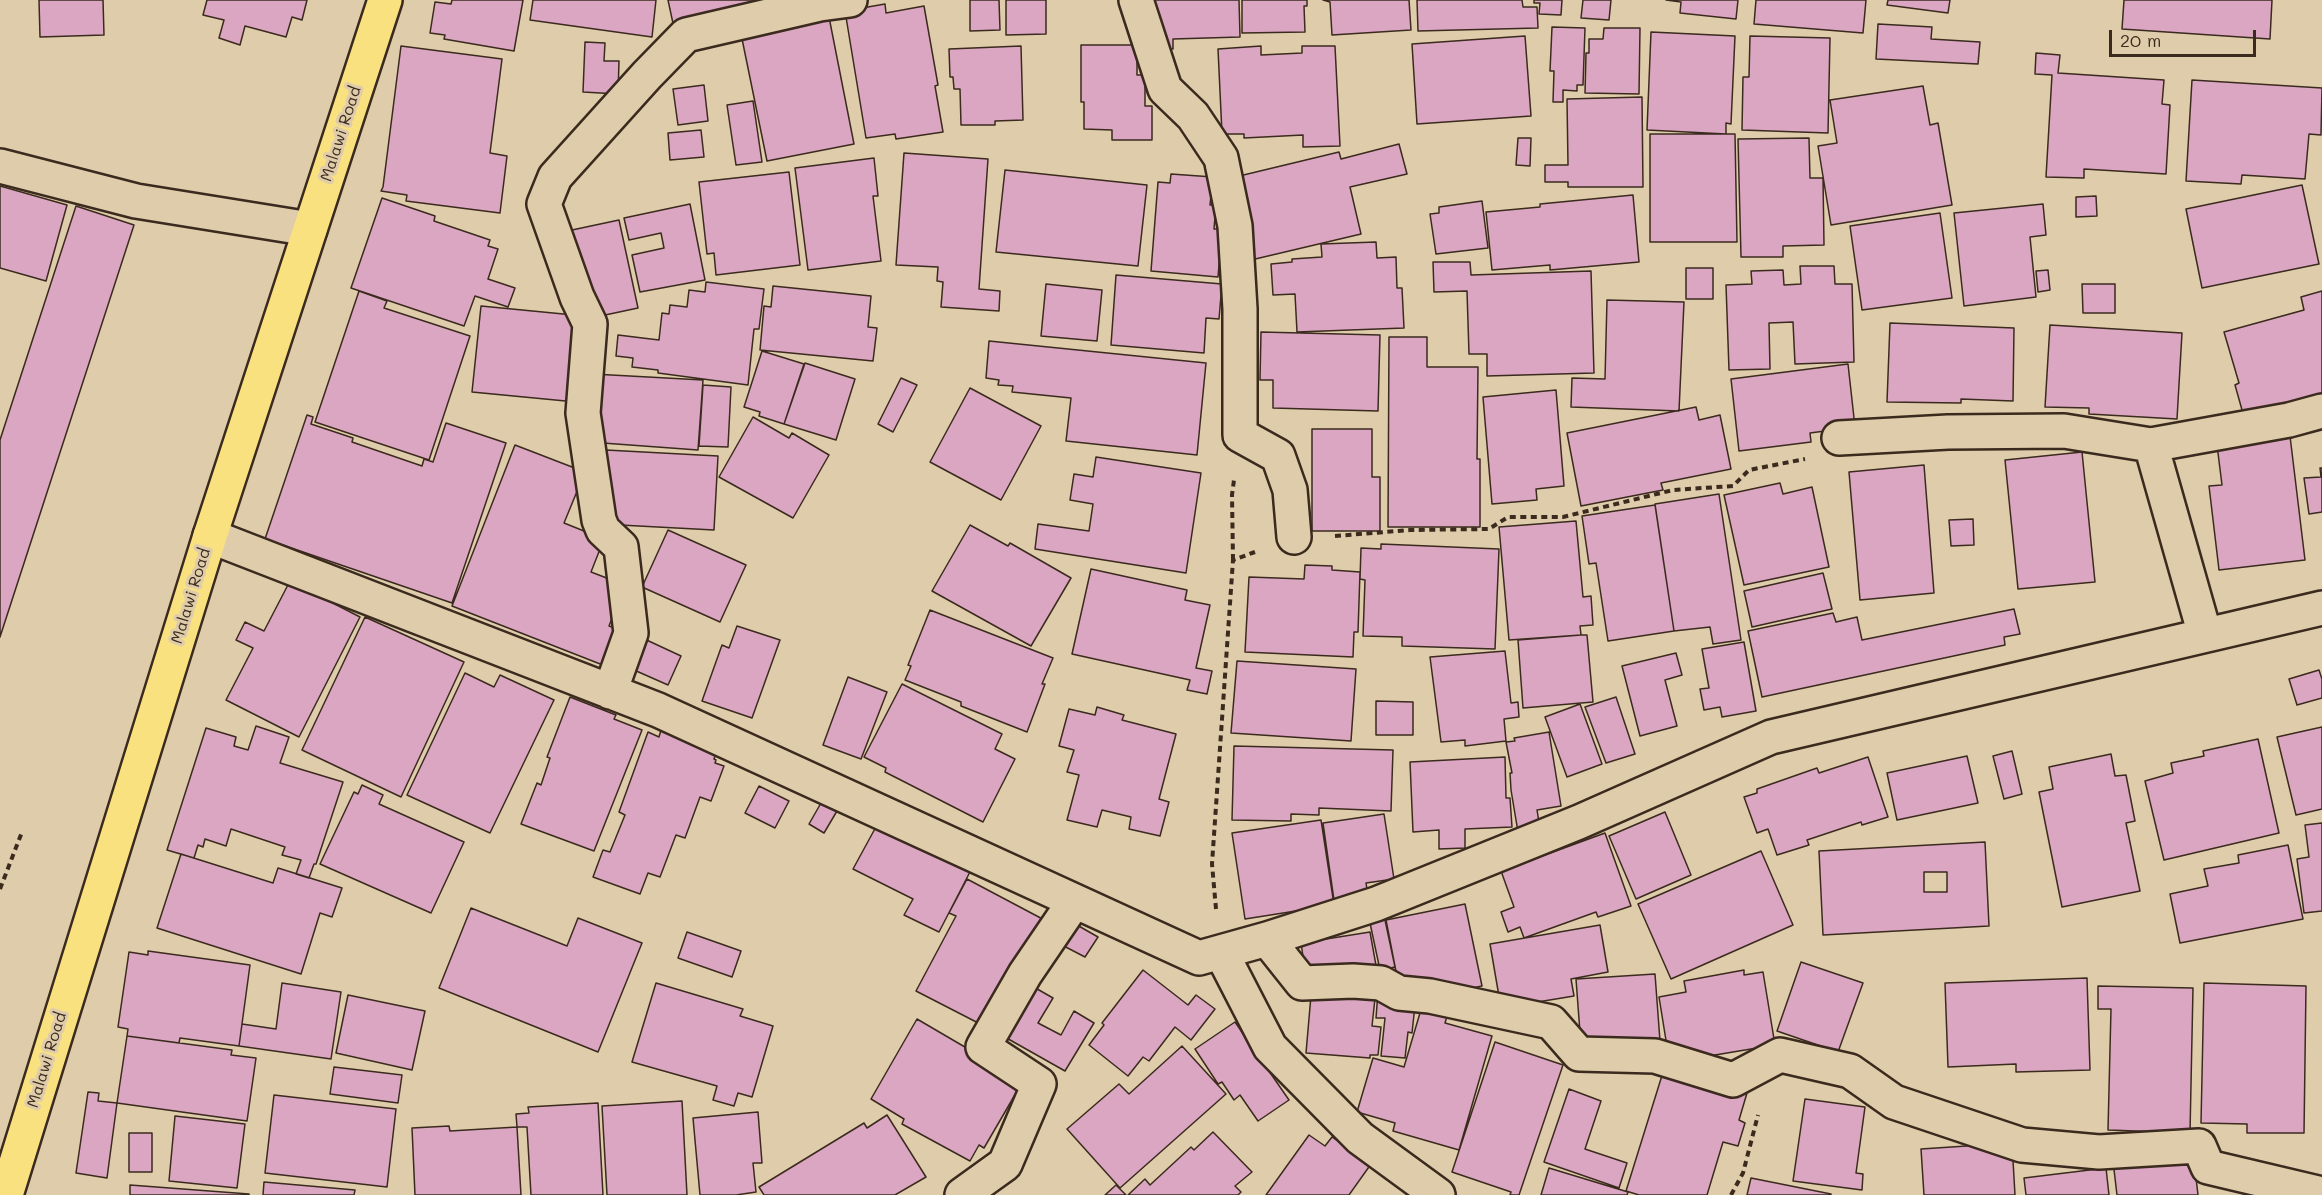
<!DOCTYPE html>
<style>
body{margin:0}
#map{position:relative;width:2322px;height:1195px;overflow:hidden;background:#dfccaa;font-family:Mali,sans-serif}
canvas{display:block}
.scale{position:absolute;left:2109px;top:30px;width:147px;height:27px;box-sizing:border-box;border:3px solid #3b2a1e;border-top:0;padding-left:8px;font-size:18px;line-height:21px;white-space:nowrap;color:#3b2a1e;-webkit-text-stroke:4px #dfccaa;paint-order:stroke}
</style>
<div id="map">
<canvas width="2322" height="1195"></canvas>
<div class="scale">20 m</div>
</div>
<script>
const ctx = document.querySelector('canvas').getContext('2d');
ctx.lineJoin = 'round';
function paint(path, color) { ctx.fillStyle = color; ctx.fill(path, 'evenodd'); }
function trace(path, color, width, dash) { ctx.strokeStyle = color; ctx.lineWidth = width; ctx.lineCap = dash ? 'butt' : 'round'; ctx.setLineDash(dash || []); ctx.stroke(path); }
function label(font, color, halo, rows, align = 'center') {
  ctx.font = font + ' Mali,sans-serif'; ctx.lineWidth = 6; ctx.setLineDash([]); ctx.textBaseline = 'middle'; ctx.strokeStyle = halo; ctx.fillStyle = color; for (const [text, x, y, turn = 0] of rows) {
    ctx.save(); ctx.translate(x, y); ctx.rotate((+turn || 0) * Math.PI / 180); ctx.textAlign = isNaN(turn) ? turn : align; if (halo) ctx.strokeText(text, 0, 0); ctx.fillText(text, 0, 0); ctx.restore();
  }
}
const building = new Path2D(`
 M39 0H103L104 35 40 37Z
 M207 0H307L302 20 292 17 286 37 245 26 240 45 219 38 224 20 203 15Z
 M452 0H523L514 51 444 39 445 35 430 33 435 2 451 4Z
 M533 0H656L652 37 530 20Z
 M668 0H782L674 28Z
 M970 0H999L1000 30 970 31Z
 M1006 0H1046V34L1006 35Z
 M1154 0H1239L1240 37 1173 39V49H1155Z
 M1242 0H1307V6H1304L1305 32 1242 33Z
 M1323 0H1409L1411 30 1332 35 1330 2Z
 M1417 0H1522L1523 7H1537L1538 28 1418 31Z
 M1534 0H1562L1561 15 1539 14 1540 3H1534Z
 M1583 0H1611L1609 20 1581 18Z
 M1666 0H1738L1736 19 1680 13 1681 2Z
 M1756 0H1866L1863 33 1754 24Z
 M1888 0H1950L1948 13 1887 5Z
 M2124 0H2272L2270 39 2122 29Z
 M885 4 886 13 924 6 938 85 935 86 943 132 896 139 895 134 866 138 845 11Z
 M829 17 854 144 767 161 740 29Z
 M1878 24 1932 27 1931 39 1980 42 1978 64 1876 59Z
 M1552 27 1585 28 1583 85H1577V91L1563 90V102H1553L1554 71H1550Z
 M1604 28H1640L1639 94 1585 93 1586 53H1589V39H1603Z
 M1651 32 1735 36 1731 124 1726 123V134L1647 130Z
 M1525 36 1531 116 1417 124 1412 44Z
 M1750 36 1830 38 1828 133 1742 130 1743 77H1749Z
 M585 42 605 43 604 61H619L618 94 583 92Z
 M1081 45H1137V75H1145V106H1152V140H1112V130L1084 129V102H1081Z
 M401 46 502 59 490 153 507 156 500 213 406 201 407 195 381 191 383 187Z
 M1021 46 1023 120 995 121V125H961L960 89H954L953 77H950L949 49Z
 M1261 46V55L1302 53V46H1335L1340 146 1303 147V135L1244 138V134H1222L1218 49Z
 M2036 53 2060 55 2058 73 2164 80 2162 104 2170 105 2166 174 2084 169V178L2046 177 2052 75 2035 74Z
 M2192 80 2322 88 2321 135 2309 134 2305 179 2242 175 2241 184 2186 181Z
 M704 85 708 121 678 125 673 89Z
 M1923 86 1930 125 1938 123 1952 205 1831 225 1818 146 1837 143 1830 100Z
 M1642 97 1643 187H1568V182H1545V165H1568L1567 99Z
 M753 101 762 162 736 165 727 105Z
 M701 130 704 157 670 160 668 133Z
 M1650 134H1735L1737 242H1650Z
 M1518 138H1531L1530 166 1516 165Z
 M1809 138 1810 178H1823L1824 245 1783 246V257H1741L1738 139Z
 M1399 144 1407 174 1350 187 1361 234 1251 260 1231 178 1339 152 1341 159Z
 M904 153 988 159 979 289 1000 291 999 311 941 307 943 282 937 281 938 267 896 265Z
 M874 158 878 196H873L881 261 808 270 795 168Z
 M1005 170 1147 185 1138 266 996 252Z
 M789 172 800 265 716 275 714 253 707 254 699 182Z
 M1171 174 1213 177 1210 205H1216L1214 229H1222L1218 277 1151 271 1158 182 1170 183Z
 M2302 185 2319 264 2202 288 2186 209Z
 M0 186 67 205 46 281 0 268Z
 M1633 195 1639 262 1550 270V265L1492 270 1486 212 1540 207V204Z
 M2096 196 2097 216 2076 217V197Z
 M382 198 435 216 434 221 490 240 488 246 498 249 488 279 515 288 508 307 475 296 464 326 351 288Z
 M1482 201 1488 248 1436 254 1430 214 1439 213V207Z
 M690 204 705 280 640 292 632 255 664 248 661 233 629 240 624 218Z
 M2043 204 2046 235 2030 237 2036 297 1964 306 1954 213Z
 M76 206 134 225 0 637V440Z
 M1940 213 1952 298 1862 310 1850 226Z
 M619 220 638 308 591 318 572 230Z
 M1376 242 1377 258 1396 257 1397 288H1402L1404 328 1297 332 1295 294 1273 295 1271 264 1292 262V259L1322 257 1321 244Z
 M1433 262H1470L1471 275 1591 271 1594 373 1487 376V354H1469L1467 291 1434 292Z
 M1800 266H1834L1835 284H1852L1854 362 1795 364 1793 322 1769 323 1770 369 1729 370 1726 285 1752 284 1751 271 1783 270 1784 285 1801 284Z
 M1686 268H1713V299H1686Z
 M2048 270 2050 290 2038 292 2036 271Z
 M1116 275 1222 284 1219 319 1206 318 1204 353 1111 345Z
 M706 282 764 289 759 329H754L748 385 658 373V370L632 367 633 358 616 356 618 335 659 340 662 313 669 314 670 305 687 307 689 290 705 292Z
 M1046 284 1102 290 1097 341 1041 336Z
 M2082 284H2115V313H2083Z
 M773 286 871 296 868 327 877 328 873 361 760 350 764 306 771 307Z
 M359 291 387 301 384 308 470 336 429 460 315 422Z
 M2322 291V395L2244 417 2235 385 2239 383 2224 332 2304 310 2301 297Z
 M1607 300 1684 302 1679 411 1571 407 1572 378 1605 379Z
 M481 306 584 316 576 402 472 392Z
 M1890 323 2014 328 2013 401 1961 399V403L1887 402Z
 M2050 325 2182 333 2177 419 2089 414V408L2045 407Z
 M1261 332 1380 335 1378 411 1273 408V380H1260Z
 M1389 337H1427V367H1478L1477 459H1480V527H1388Z
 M989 341 1206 363 1197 455 1066 441 1071 398 1012 392 1013 386 998 385 999 380 986 378Z
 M762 351 804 364 784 424 759 416 760 412 744 407Z
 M805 363 855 379 836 440 784 424Z
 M1848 364 1855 427 1810 433 1811 442 1739 451 1731 379Z
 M593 374 703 380 698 450 589 442Z
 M901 378 917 385 893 432 878 424Z
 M703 385 731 387 728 447 699 446Z
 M970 388 1041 426 1001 500 930 462Z
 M1556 390 1564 486 1536 489 1537 500 1492 504 1483 397Z
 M1696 407 1699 420 1720 415 1731 469 1661 483 1663 490 1581 506 1567 433Z
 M307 415 313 417 311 424 353 438 352 442 422 466 424 459 433 462 446 423 506 443 452 603 265 539Z
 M753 417 789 438 792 433 829 455 793 518 719 477Z
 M1312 429H1372V477H1380V531H1312Z
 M2290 436 2305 560 2219 570 2209 486 2222 485 2217 445Z
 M515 445 585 472 564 523 604 539 591 572 625 585 609 626 627 632 613 669 452 606Z
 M606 450 718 456 714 530 601 524Z
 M2082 452 2095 582 2018 589 2005 460Z
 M1096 457 1201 473 1186 573 1035 549 1038 524 1089 531 1093 504 1070 500 1074 474 1093 477Z
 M1924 465 1934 593 1860 600 1849 472Z
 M2320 468H2322V512L2309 514 2304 478 2321 477Z
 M1780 483 1783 494 1812 487 1829 567 1744 585 1724 495Z
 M1719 494 1741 640 1713 644 1710 627 1674 631 1655 504Z
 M1655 505 1674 631 1608 641 1596 563 1589 564 1582 516Z
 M1973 519 1974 545 1951 546 1949 520Z
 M1576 521 1583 597 1591 596 1593 625 1580 626 1581 635 1509 640 1499 527Z
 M970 525 1008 546 1010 543 1071 578 1031 646 932 591Z
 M668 530 746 565 720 622 642 587Z
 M1381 544 1499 549 1495 649 1402 646V637L1363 636 1365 580 1360 579 1361 548 1381 549Z
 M1305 565 1332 566V570L1360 572 1358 632H1354L1353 657 1245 652 1249 577 1304 579Z
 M1091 569 1187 590 1185 600 1210 605 1196 668 1212 671 1207 694 1187 690 1190 680 1072 654Z
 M1823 573 1832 609 1752 627 1744 591Z
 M290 581 360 617 299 737 226 700 253 648 236 640 245 622 264 631Z
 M2014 609 2020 634 2004 637 2005 645 1762 697 1748 631 1833 613 1836 622 1857 617 1862 640Z
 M930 610 1053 658 1042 684H1045L1027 732 961 706V702L905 680 911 666 908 665Z
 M365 617 464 662 401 797 302 750Z
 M737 626 780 640 752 718 702 701 722 645 729 648Z
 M1581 635H1587L1593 702 1523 708 1518 640Z
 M638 636 681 656 668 685 625 666Z
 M1744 642 1756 711 1722 717 1720 707 1704 710 1700 689 1709 688 1702 649Z
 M1505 651 1511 703 1518 702 1519 717 1504 719 1506 741 1465 746V740L1441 742 1430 657Z
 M1676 653 1682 675 1665 680 1677 726 1640 736 1622 666Z
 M1237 661 1356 669 1351 741 1231 733Z
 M2319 670 2322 679V698L2297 705 2289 679Z
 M465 673 494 687 500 675 554 700 490 833 407 795Z
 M848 677 887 692 861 759 823 745Z
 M902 684 1002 734 995 749 1015 759 983 822 885 772 886 768 864 757Z
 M570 697 616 715 614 719 642 730 594 851 521 824 537 783 541 785 550 758 547 757Z
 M1616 697 1635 754 1606 763 1585 707Z
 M1376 701 1413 702V735H1376Z
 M1580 704 1602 764 1567 777 1545 717Z
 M1097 707 1124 715 1122 720 1176 734 1159 799 1169 802 1160 836 1129 829 1131 817 1102 810 1097 827 1067 820 1079 775 1067 772 1074 750 1059 746 1069 709 1095 715Z
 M256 726 289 737 280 763 343 782 316 864H314L309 878 296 874 301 860 282 855 285 847 231 829 226 846 205 839 203 847 198 845 194 858 167 850 206 728 236 737 234 746 248 750Z
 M2322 727V809L2296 815 2277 737Z
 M661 730 717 750 714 759 716 760 715 763 724 766 711 801 700 797 685 838 676 835 660 877 648 873 640 894 593 877 603 850 610 852 625 815 619 812 648 732 659 737Z
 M1549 732 1561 806 1537 810 1540 828 1518 832 1511 790 1510 773H1512L1506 742 1515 741 1514 738Z
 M2258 739 2279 833 2164 860 2145 781 2173 773 2171 763 2204 756 2203 751Z
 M1234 746 1393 750 1391 811 1319 808V815L1291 814V821L1232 820Z
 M2012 751 2022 794 2004 799 1993 756Z
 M2111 754 2115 776 2126 775 2135 821 2126 823 2140 891 2062 907 2039 792 2053 789 2049 767Z
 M1967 756 1978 803 1897 820 1887 773Z
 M1505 757 1506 798H1510L1512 827 1465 829V848L1439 849V830L1413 832 1410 762Z
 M1868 757 1888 817 1862 825 1861 822 1807 840 1809 845 1777 855 1768 829 1757 833 1744 797 1757 793V789L1817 768 1819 773Z
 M362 785 383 795 379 804 464 842 431 913 320 864 354 792 358 794Z
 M759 786 789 801 775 828 745 813Z
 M821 803 837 811 824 833 809 824Z
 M1665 812 1691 875 1636 899 1609 836Z
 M1384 814 1394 879 1366 883 1368 895 1334 900 1323 823Z
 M1321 820 1334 905 1245 919 1232 833Z
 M2322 823V911L2304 913 2297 859 2309 857 2305 825Z
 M877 825 951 863 953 858 972 868 939 932 904 915 913 899 853 869Z
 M1605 833 1631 906 1598 917 1596 912 1524 938 1520 927 1508 932 1501 912 1514 907 1501 871Z
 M1985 842 1989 926 1823 935 1819 851ZM1924 872H1947V892H1924Z
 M2288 845 2303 919 2180 943 2170 894 2208 886 2204 869 2239 863 2238 855Z
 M1761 851 1793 925 1671 979 1638 904Z
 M181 854 273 883 278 868 342 888 332 917 320 913 301 974 157 928Z
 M967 879 1052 924 986 1027 916 991 956 916 949 913Z
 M1465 904 1482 986 1448 993 1400 992 1386 920Z
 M471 908 567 946 578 918 642 943 598 1052 439 988Z
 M1385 920 1395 967 1380 970 1370 923Z
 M1070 921 1098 937 1085 957 1058 943Z
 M1600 925 1608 972 1571 979 1574 996 1501 1008 1490 944Z
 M687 932 741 951 732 977 678 958Z
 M1370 932 1377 971 1307 983 1301 943Z
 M148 951 250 965 239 1046 180 1038 179 1043 127 1036 128 1029 118 1027 129 952 148 955Z
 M1801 962 1863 983 1838 1052 1777 1031Z
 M1143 970 1188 1005 1196 995 1215 1009 1191 1040 1175 1027 1149 1061 1143 1057 1128 1076 1089 1045 1104 1025 1102 1023Z
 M1744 970V975L1763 972 1775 1045 1697 1058 1669 1059 1659 997 1686 992 1684 981Z
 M1655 974 1660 1041 1581 1046 1576 979Z
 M2087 978 2090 1070 2016 1072V1064L1948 1067 1945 983Z
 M282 983 341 992 331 1059 239 1046 242 1024 276 1029Z
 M656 983 743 1009 740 1016 773 1026 752 1097 738 1093 734 1106 713 1100 717 1086 632 1062Z
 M2204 983 2306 986 2304 1133H2247V1124L2201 1123Z
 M1312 984 1376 989 1372 1026 1381 1027 1378 1055H1370V1058L1306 1053Z
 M1032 986 1053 998 1038 1023 1061 1035 1074 1011 1094 1023 1065 1071 1003 1036Z
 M2098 986 2193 988 2190 1133 2108 1130 2111 1009H2098Z
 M1378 992 1416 996 1412 1033 1408 1032 1405 1058 1381 1056 1385 1018H1376Z
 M348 995 425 1011 412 1070 336 1053Z
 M1425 996 1451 1003 1445 1023 1492 1036 1459 1150 1393 1131 1395 1123 1357 1112 1373 1058 1404 1067Z
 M917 1019 1023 1081 984 1148 979 1145 970 1161 902 1124 904 1119 871 1099Z
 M1235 1022 1289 1100 1258 1121 1240 1095 1234 1100 1222 1082 1218 1084 1195 1049Z
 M127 1036 232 1050 231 1055 256 1058 247 1121 117 1103Z
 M1495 1042 1563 1065 1519 1195H1510L1511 1192 1452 1172Z
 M1182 1046 1226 1094 1120 1188 1067 1129 1119 1084 1129 1094Z
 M334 1067 402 1075 398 1103 330 1094Z
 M1664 1069 1747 1093 1739 1120 1745 1123 1738 1146 1723 1142 1707 1195H1639L1626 1191Z
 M1569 1089 1601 1101 1585 1149 1627 1163 1619 1188 1544 1162Z
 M88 1092 99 1093 98 1101 117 1103 107 1178 76 1173Z
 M274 1095 396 1109 387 1187 265 1173Z
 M1805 1099 1865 1107 1856 1173 1863 1174 1862 1190 1793 1181Z
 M682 1101 687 1195H607L602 1106Z
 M598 1103 603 1195H531L527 1127H517L516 1114 529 1113 528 1107Z
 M758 1112 762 1163H753L756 1192 736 1195H700L693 1118Z
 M887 1115 926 1177 895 1195H764L759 1187 864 1123 867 1128Z
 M175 1116 245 1124 237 1188 169 1181Z
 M449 1126 450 1131 517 1127 521 1195H415L412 1128Z
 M1213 1132 1252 1172 1235 1186 1241 1192 1238 1195H1128L1145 1179 1150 1185 1191 1147 1194 1150Z
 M129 1133H152V1172H129Z
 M1309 1135 1325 1146 1332 1137 1371 1164 1349 1195H1266Z
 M2012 1143 2015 1195H1924L1921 1149Z
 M2193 1152 2198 1195H2117L2113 1161Z
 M1549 1168 1628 1192 1627 1195H1541Z
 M2106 1168 2109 1195H2026L2024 1178Z
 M1751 1178 1831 1194V1195H1747Z
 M264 1182 355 1190 354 1195H263Z
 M130 1185 249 1194V1195H130Z
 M1116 1185 1126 1195H1105Z`);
paint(building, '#daa6c1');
trace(building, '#3b2a1e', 1.5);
const street = new Path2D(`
 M1136 0 1165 89 1193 116 1221 158 1235 226 1240 309V435L1278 456 1290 490 1294 537
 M0 166 136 201 310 229
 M1839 438 1948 432 2064 431 2151 445 2205 635
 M2151 445 2289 420 2322 411
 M210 536 658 710 1199 958 1267 939 1376 904 1579 822 1771 737 2322 608
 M610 692 631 633 621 547 603 530 599 520 583 413 590 324 577 297 544 204 555 177 647 75 686 35 820 4 850 0
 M1267 939 1302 983 1353 981 1381 983 1399 993 1430 996 1551 1022 1579 1054 1655 1056 1733 1080 1780 1055 1850 1071 1894 1102 2022 1145 2099 1152 2199 1146 2208 1167 2322 1194
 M1221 952 1270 1047 1360 1138 1438 1195
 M962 1195 1005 1164 1039 1084 983 1047 1025 974 1074 902`);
const primary = new Path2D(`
 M6 1195 210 536 385 0`);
trace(street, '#3b2a1e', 38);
trace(primary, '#3b2a1e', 38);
trace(new Path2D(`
 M1335 536 1410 530 1489 529 1508 517H1563L1673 490 1733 486 1749 470 1805 459
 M1233 560 1232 495 1234 480
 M0 889 22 832
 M1216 909 1212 864 1233 560 1255 552
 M1731 1195 1743 1173 1758 1115`), '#3b2a1e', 4, [6, 4.5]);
trace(street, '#dfccaa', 33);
trace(primary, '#fae180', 33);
label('16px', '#3b2a1e', '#dfccaa', [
 ["Malawi Road",341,134,-72],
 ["Malawi Road",191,596,-73],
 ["Malawi Road",47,1060,-73]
]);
</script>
